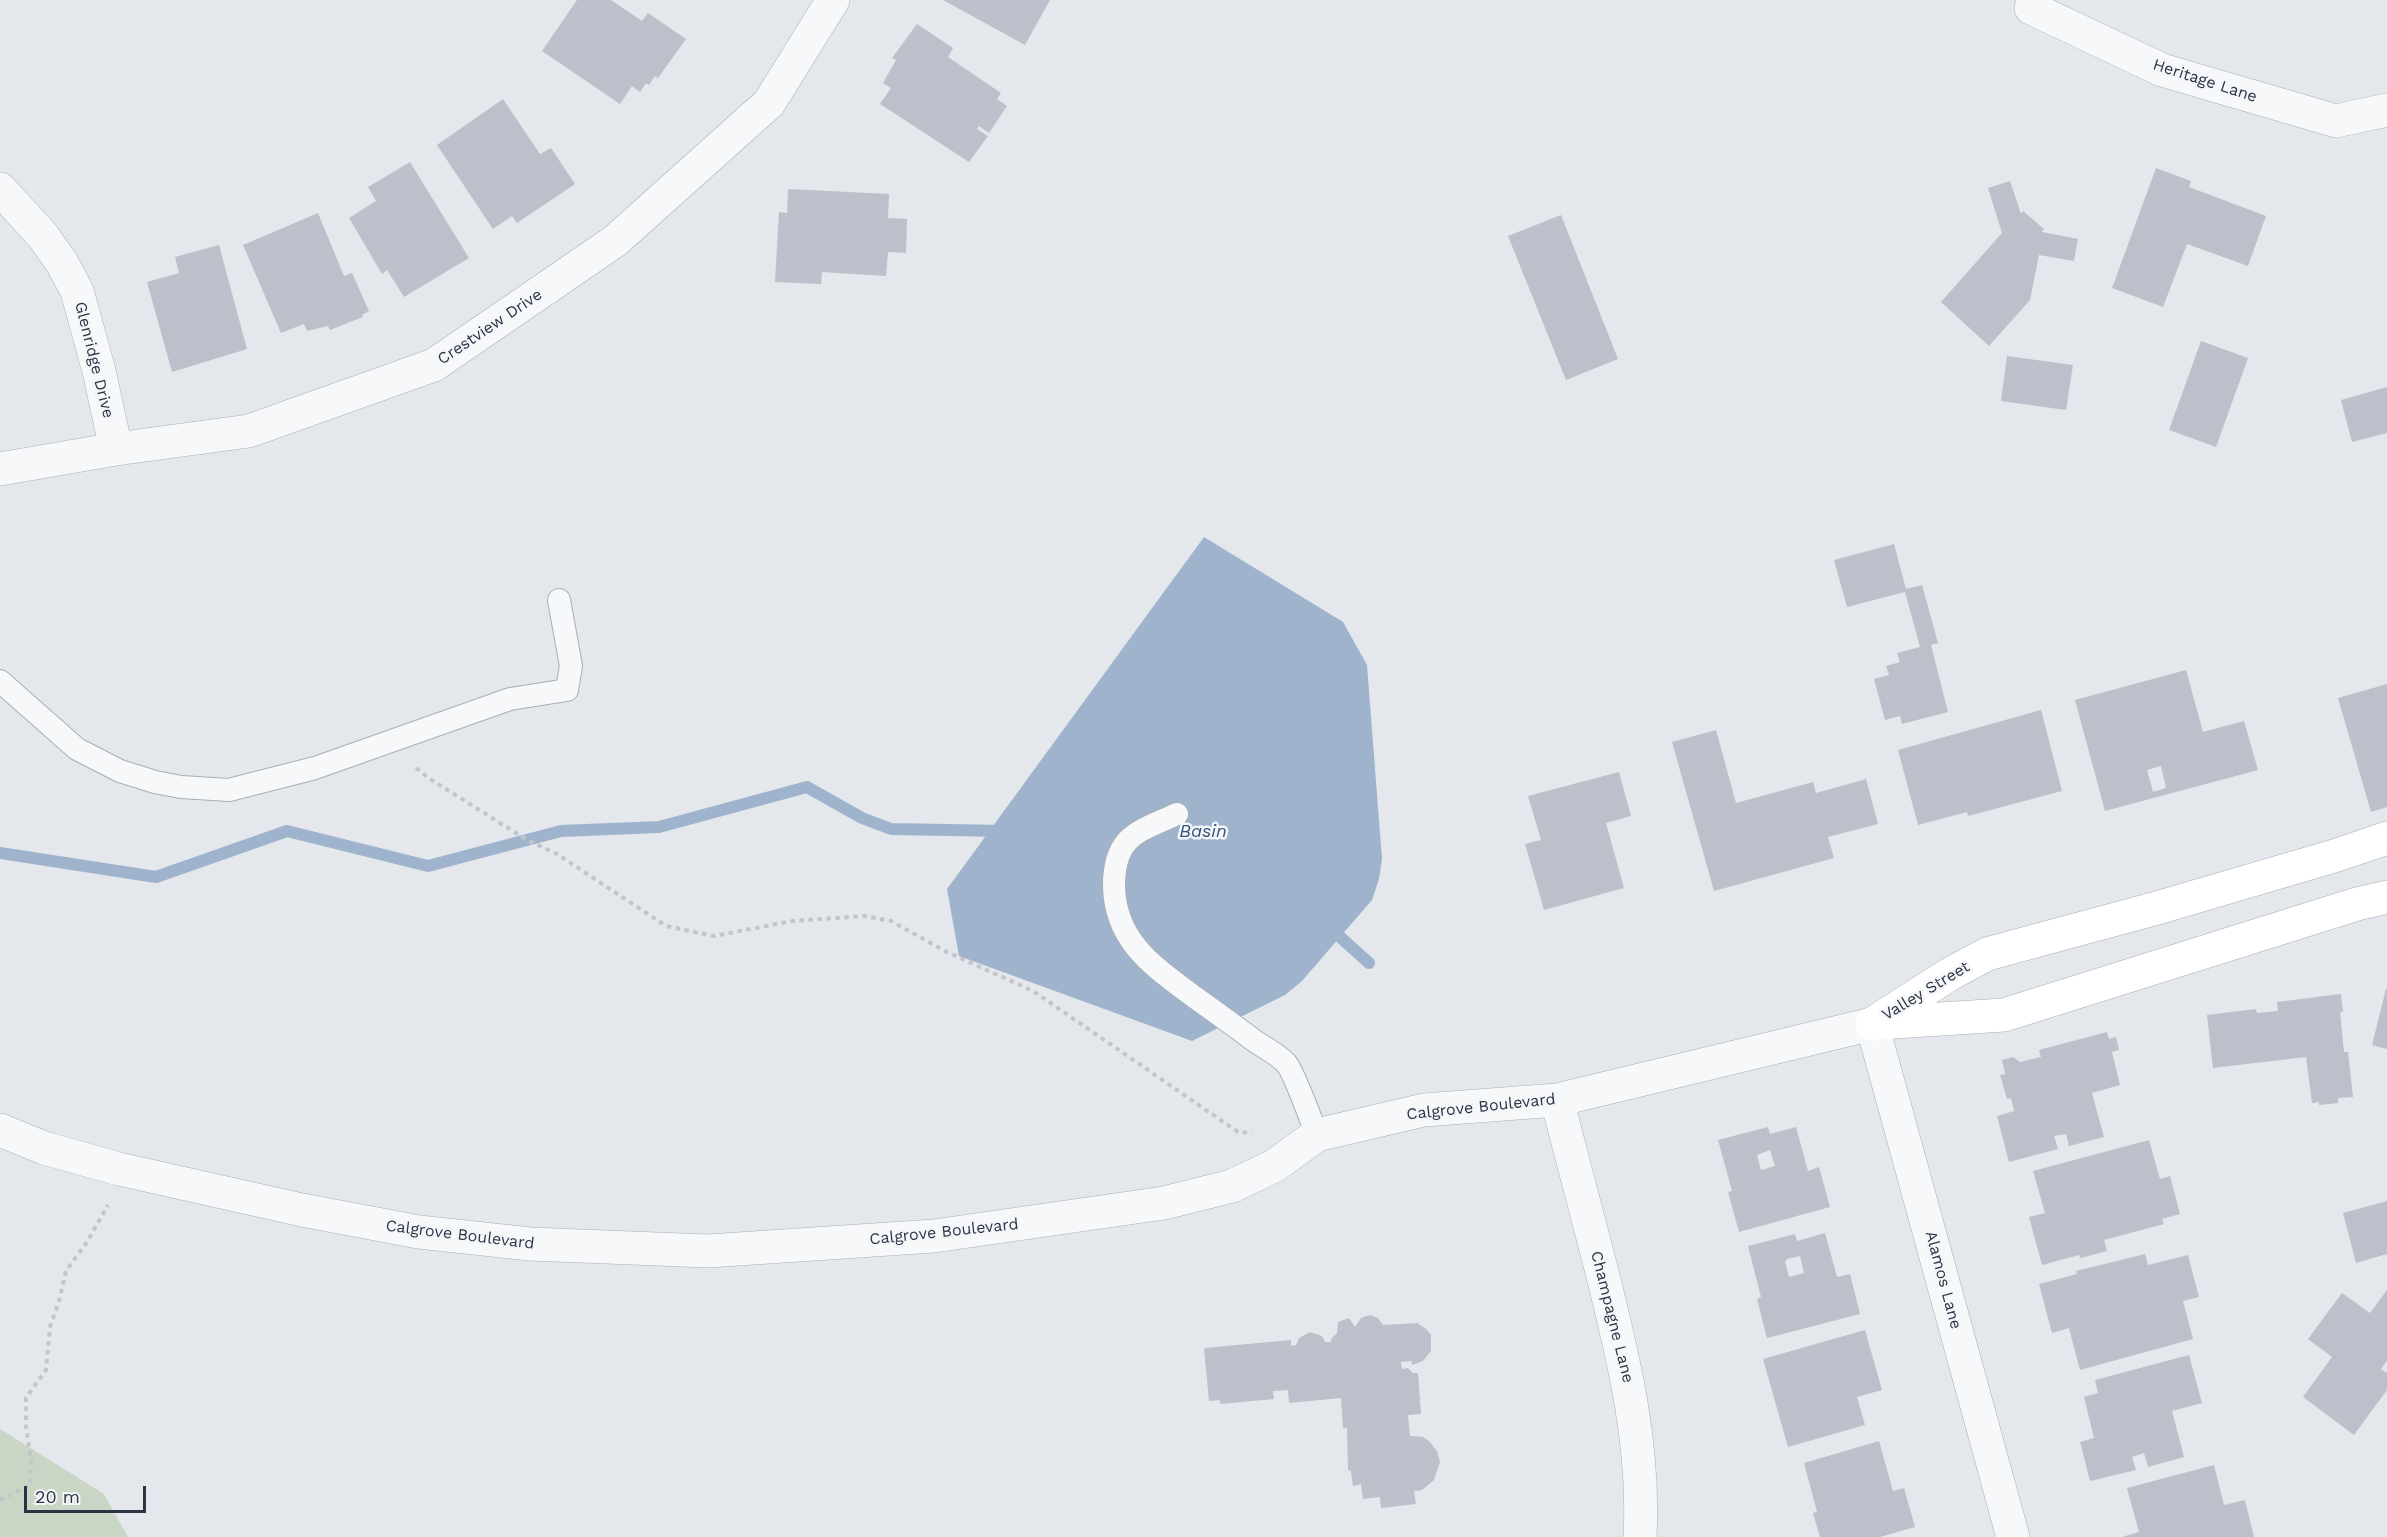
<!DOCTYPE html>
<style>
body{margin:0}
#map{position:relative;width:2387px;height:1537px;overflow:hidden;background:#e4e7ec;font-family:"Work Sans",sans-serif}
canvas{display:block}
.scale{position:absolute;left:24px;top:1486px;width:122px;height:27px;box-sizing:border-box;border:3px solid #2b3445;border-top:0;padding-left:8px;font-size:18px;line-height:21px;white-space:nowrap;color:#2b3445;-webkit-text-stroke:4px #f4f6f9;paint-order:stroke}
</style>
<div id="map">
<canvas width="2387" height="1537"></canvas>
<div class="scale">20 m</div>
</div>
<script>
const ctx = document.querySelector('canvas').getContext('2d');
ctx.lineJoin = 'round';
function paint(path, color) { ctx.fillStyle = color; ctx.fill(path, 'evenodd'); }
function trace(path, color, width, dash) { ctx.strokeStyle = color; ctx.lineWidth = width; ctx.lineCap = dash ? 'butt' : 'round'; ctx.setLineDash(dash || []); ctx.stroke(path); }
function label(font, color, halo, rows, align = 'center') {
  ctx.font = font + ' "Work Sans",sans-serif'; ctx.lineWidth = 5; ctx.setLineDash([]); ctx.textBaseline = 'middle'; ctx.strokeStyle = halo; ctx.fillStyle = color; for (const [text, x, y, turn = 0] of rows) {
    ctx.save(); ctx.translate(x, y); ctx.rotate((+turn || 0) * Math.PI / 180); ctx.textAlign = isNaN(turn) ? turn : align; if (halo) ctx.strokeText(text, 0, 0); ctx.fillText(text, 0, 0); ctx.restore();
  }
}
paint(new Path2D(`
 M0 1429 104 1494 128 1537H0Z`), '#c9d6c5');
paint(new Path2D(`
 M1204 537 1343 622 1367 665 1382 859 1379 879 1372 900 1302 981 1285 995 1192 1041 959 956 947 889Z`), '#9fb4cc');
trace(new Path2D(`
 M0 853 156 877 287 831 428 866 561 831 659 827 807 787 862 818 891 829 1005 831
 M1329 927 1369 963`), '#9fb4cc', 12);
paint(new Path2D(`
 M577 0H611L642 21 648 13 686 39 658 78 655 76 649 85 646 83 640 92 632 86 620 104 542 51Z
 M943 0H1050L1025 45Z
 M917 24 953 48 948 57 1001 93 997 99 1007 106 989 133 979 126 977 129 988 136 969 162 880 104 891 88 883 83 896 60 892 58Z
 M503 99 540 154 551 148 575 184 517 223 512 216 493 229 437 145Z
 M410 162 469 258 404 297 387 270 382 274 349 218 376 201 368 187Z
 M2156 168 2191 181 2189 187 2266 216 2248 266 2187 244 2163 307 2112 288Z
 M2010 181 2021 214 2023 211 2044 229 2042 232 2078 239 2074 261 2039 255 2030 300 1989 346 1941 302 2002 233 1988 188Z
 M788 189 889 194 888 218 907 219 906 253 888 252 886 276 822 272 821 284 775 282 779 212 787 213Z
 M318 213 344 276 352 273 369 311 362 315 363 317 330 330 328 326 307 331 304 324 281 333 243 245Z
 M1561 215 1618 359 1566 380 1508 236Z
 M219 245 247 349 172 372 147 282 179 273 175 257Z
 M2201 341 2248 358 2216 447 2169 430Z
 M2007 356 2073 365 2066 410 2001 401Z
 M2387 387V433L2352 442 2341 400Z
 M1894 544 1906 589 1922 585 1938 643 1931 645 1948 712 1902 724 1900 716 1885 720 1874 679 1889 675 1886 666 1900 662 1897 653 1920 647 1905 592 1847 607 1834 560Z
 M2186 670 2203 732 2244 721 2258 770 2105 811 2075 700ZM2161 766 2166 788 2153 792 2147 770Z
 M2387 684V807L2371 812 2338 698Z
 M2041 710 2062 791 1968 816 1967 812 1918 825 1898 750Z
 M1716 730 1736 803 1813 782 1816 793 1866 779 1878 824 1828 837 1834 858 1714 891 1672 742Z
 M1619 772 1631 816 1606 823 1624 888 1544 910 1525 844 1541 840 1528 796Z
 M2386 989H2387V1049L2372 1045Z
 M2341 994 2343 1012H2340L2344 1052H2348L2353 1097 2338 1098V1103L2319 1105V1102L2312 1103 2306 1057 2213 1068 2207 1015 2256 1009 2257 1013 2278 1011 2277 1002Z
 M2107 1032 2109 1039 2116 1037 2119 1050 2112 1052 2120 1085 2092 1093 2104 1137 2069 1146 2066 1134 2054 1136 2058 1149 2009 1162 1997 1116 2014 1111 2011 1098 2007 1099 2000 1075 2005 1074 2002 1060 2013 1057 2020 1062 2041 1057 2039 1050Z
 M1768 1127 1770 1134 1796 1127 1808 1171 1819 1167 1830 1207 1739 1232 1728 1192 1732 1191 1718 1140ZM1770 1150 1775 1166 1761 1170 1757 1155Z
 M2149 1140 2160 1179 2170 1176 2180 1214 2162 1219 2164 1224 2104 1240 2107 1251 2081 1258 2079 1255 2042 1265 2029 1217 2045 1213 2033 1171Z
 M2387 1201V1254L2356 1263 2343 1213Z
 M1825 1233 1837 1277 1850 1274 1860 1314 1767 1338 1757 1299 1761 1297 1748 1246 1795 1234 1797 1241ZM1800 1256 1804 1273 1789 1277 1785 1262 1787 1259Z
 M2145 1254 2148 1265 2188 1255 2199 1297 2183 1301 2193 1339 2080 1370 2069 1328 2052 1333 2039 1284 2077 1274 2076 1271Z
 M2387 1290V1361L2381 1369 2387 1373V1390L2354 1435 2303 1397 2332 1357 2308 1339 2342 1293 2370 1313Z
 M1370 1315 1378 1318 1383 1325 1417 1323 1426 1329 1431 1335V1351L1423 1361 1412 1365V1361L1401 1362 1402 1369 1408 1368 1413 1373H1418L1421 1414 1408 1415 1410 1436 1423 1437 1429 1441 1437 1451 1440 1462 1434 1480 1422 1490 1414 1491 1416 1504 1381 1508 1380 1497 1363 1499 1361 1484 1353 1486 1351 1471 1348 1470 1347 1428H1343L1341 1398 1289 1403 1288 1390 1273 1391 1274 1399 1220 1404V1400L1209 1401 1204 1348 1291 1340V1346L1296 1345 1299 1338 1310 1332 1322 1336 1325 1342H1331V1339L1337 1333 1338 1322 1349 1318 1355 1327 1361 1318Z
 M1865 1330 1882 1390 1857 1397 1865 1425 1788 1447 1763 1359Z
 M2189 1355 2202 1403 2172 1411 2184 1457 2148 1467 2144 1453 2132 1457 2136 1470 2090 1481 2080 1442 2094 1438 2084 1397 2098 1393 2095 1380Z
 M1879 1441 1893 1491 1904 1488 1915 1527 1880 1537H1820L1813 1513 1817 1512 1804 1463Z
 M2214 1465 2224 1505 2245 1500 2254 1537H2122L2139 1532 2127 1488Z`), '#bbc0ca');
const lane = new Path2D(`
 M0 681 77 749 120 771 155 782 181 787 229 790 315 768 510 699 567 690 571 666 559 600
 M1177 814C1137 832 1114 836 1114 886 1115 941 1153 966 1193 996 1214 1011 1235 1026 1256 1042 1266 1048 1278 1055 1286 1063 1294 1072 1311 1120 1317 1135`);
const street = new Path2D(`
 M2031 8 2162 70 2336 121 2387 110
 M0 189 43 236 62 263 77 291 99 371 116 449
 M0 469 116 449 249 431 434 365 615 241 769 103 833 0
 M1557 1100C1572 1158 1587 1215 1602 1272 1624 1360 1645 1446 1640 1537
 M0 1130 44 1148 119 1169 302 1210 419 1232 530 1244 708 1251 934 1236 1164 1203 1232 1186 1274 1166 1317 1135 1424 1110 1557 1100 1872 1024 2013 1537`);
const secondary = new Path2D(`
 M1877 1023 2004 1015 2357 904 2387 897
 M1872 1024 1950 974 1987 954 2157 908 2334 856 2387 838`);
trace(lane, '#a9aeb7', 24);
trace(street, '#a9aeb7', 34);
trace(secondary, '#a9aeb7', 34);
trace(new Path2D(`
 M416 768 430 779 527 840 557 854 666 926 714 936 793 921 864 916 891 921 947 952 1033 991 1238 1132 1252 1133
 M0 1500 30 1485 31 1461 26 1426V1398L46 1370 50 1327 59 1301 66 1271 87 1242 108 1205`), '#c2c5cb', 4, [4.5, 4.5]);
trace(lane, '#f7f8fa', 22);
trace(street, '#f7f8fa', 33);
trace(secondary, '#fff', 33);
label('16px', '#2b3445', '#f4f6f9', [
 ["Heritage Lane",2205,81,18],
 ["Crestview Drive",490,327,-34],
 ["Glenridge Drive",94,360,76],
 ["Valley Street",1926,991,-31],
 ["Calgrove Boulevard",1481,1107,-6],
 ["Calgrove Boulevard",944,1232,-6],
 ["Calgrove Boulevard",460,1235,7],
 ["Alamos Lane",1943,1280,75],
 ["Champagne Lane",1612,1317,76]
]);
label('italic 18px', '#34527a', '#f4f6f9', [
 ["Basin",1203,832]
]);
</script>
